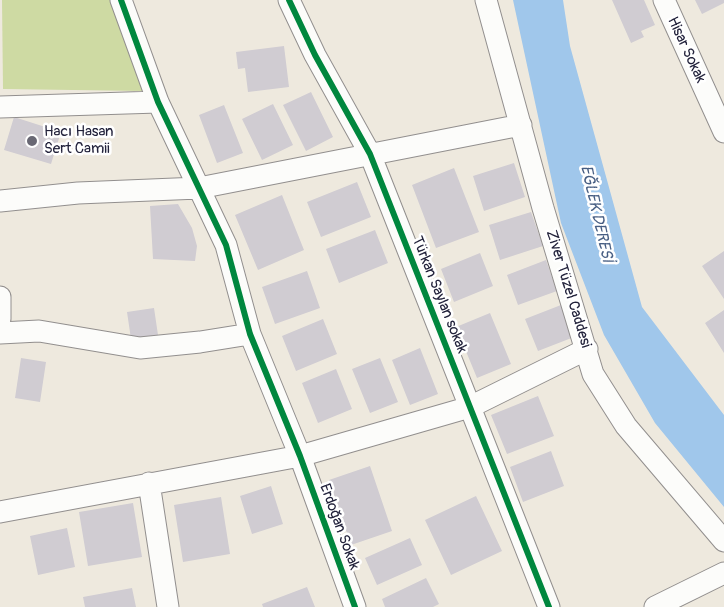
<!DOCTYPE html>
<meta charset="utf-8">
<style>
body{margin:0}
canvas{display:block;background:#eee9de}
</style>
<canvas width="724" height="607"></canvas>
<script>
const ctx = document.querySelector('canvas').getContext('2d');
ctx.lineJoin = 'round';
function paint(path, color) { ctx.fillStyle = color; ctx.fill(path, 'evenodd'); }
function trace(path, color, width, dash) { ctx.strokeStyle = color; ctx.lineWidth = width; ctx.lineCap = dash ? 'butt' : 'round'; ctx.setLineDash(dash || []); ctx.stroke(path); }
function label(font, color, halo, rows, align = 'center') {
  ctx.font = font + ' Pangolin,sans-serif'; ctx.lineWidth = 5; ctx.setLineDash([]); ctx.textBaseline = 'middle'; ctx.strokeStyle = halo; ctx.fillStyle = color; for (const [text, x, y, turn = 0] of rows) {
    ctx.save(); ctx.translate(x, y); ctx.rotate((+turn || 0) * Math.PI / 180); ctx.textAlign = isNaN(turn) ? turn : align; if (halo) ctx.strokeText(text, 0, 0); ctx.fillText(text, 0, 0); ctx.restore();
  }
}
paint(new Path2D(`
 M2 0H111L143 91 3 89Z`), '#cedaa3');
paint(new Path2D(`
 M513 0H563L570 46 642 307 724 415V507L655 423 604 335 561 223Z`), '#a0c7eb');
paint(new Path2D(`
 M612 0H644L655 25 641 31 644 37 631 43Z
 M695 0H724V3L702 14Z
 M284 46 289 87 248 92 245 68 238 69 236 52Z
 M311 92 333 137 306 151 283 105Z
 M273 104 293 145 262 160 242 119Z
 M224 105 243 153 217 163 199 115Z
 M14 117 61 132 51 164 4 150Z
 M514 163 525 197 484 211 473 176Z
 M454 168 479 232 436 248 412 185Z
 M357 182 371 217 321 237 307 202Z
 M282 195 304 250 258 270 235 215Z
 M178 204 192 228 197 246 195 261 153 259 150 206Z
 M531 212 543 246 500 260 489 225Z
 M375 230 388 263 339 283 326 249Z
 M724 251V299L702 266Z
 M480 253 493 286 454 302 441 269Z
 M546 260 557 291 518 305 507 275Z
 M307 271 320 308 275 324 262 287Z
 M561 305 574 337 538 351 525 319Z
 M154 308 158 335 131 339 127 312Z
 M724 310V353L705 323Z
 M490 313 511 364 477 378 456 327Z
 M323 319 337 354 296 371 282 336Z
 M420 348 438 394 410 405 392 360Z
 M21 358 46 362 40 402 15 398Z
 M380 358 398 402 370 413 352 369Z
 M336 369 352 409 318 423 302 383Z
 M538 396 554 436 507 454 491 415Z
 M551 451 564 486 523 502 510 467Z
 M370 466 392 531 351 545 329 480Z
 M271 486 283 524 252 534 240 496Z
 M476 496 502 551 451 575 425 520Z
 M221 497 230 554 183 562 174 505Z
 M133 503 142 557 88 566 79 512Z
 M67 528 75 567 38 575 30 536Z
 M410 538 422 565 377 585 365 558Z
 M426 578 439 604 433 607H385L382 599Z
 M307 587 315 607H263L262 604Z
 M132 588 136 607H85L83 597Z`), '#d0ccd2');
const minor = new Path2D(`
 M121 0 158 102 226 245 250 334 300 456 355 607
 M289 0 315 55 370 154 549 607
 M486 0 543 208 593 374 626 426 724 541
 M664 0 724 132
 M0 107 158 102
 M0 201 78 193 199 188 521 125
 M0 297V319
 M0 333 39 331 140 348 200 342 250 334
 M149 483 168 607
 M0 512 300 456 470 407 587 349
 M655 607 724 573`);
trace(minor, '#928f8e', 23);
trace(minor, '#fcfcfa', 21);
trace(new Path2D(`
 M121 0 158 102 226 245 250 334 300 456 355 607
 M289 0 315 55 370 154 549 607`), '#00873e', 6);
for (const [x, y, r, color] of [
 [32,141,6,"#696874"]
]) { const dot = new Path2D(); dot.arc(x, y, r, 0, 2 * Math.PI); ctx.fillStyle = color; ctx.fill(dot); trace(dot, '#fff', 2); }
label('15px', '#22223b', '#fff', [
 ["Hisar Sokak",686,50,65],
 ["Ziver Tüzel Caddesi",568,289,73],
 ["Türkan Saylan sokak",439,295,68],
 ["Erdoğan Sokak",339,527,70]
]);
label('15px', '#22223b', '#fff', [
 ["Hacı Hasan",44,132],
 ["Sert Camii",44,149]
], 'left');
label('italic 16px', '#475e83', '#fff', [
 ["EĞLEK DERESİ",596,214,77]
]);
</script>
